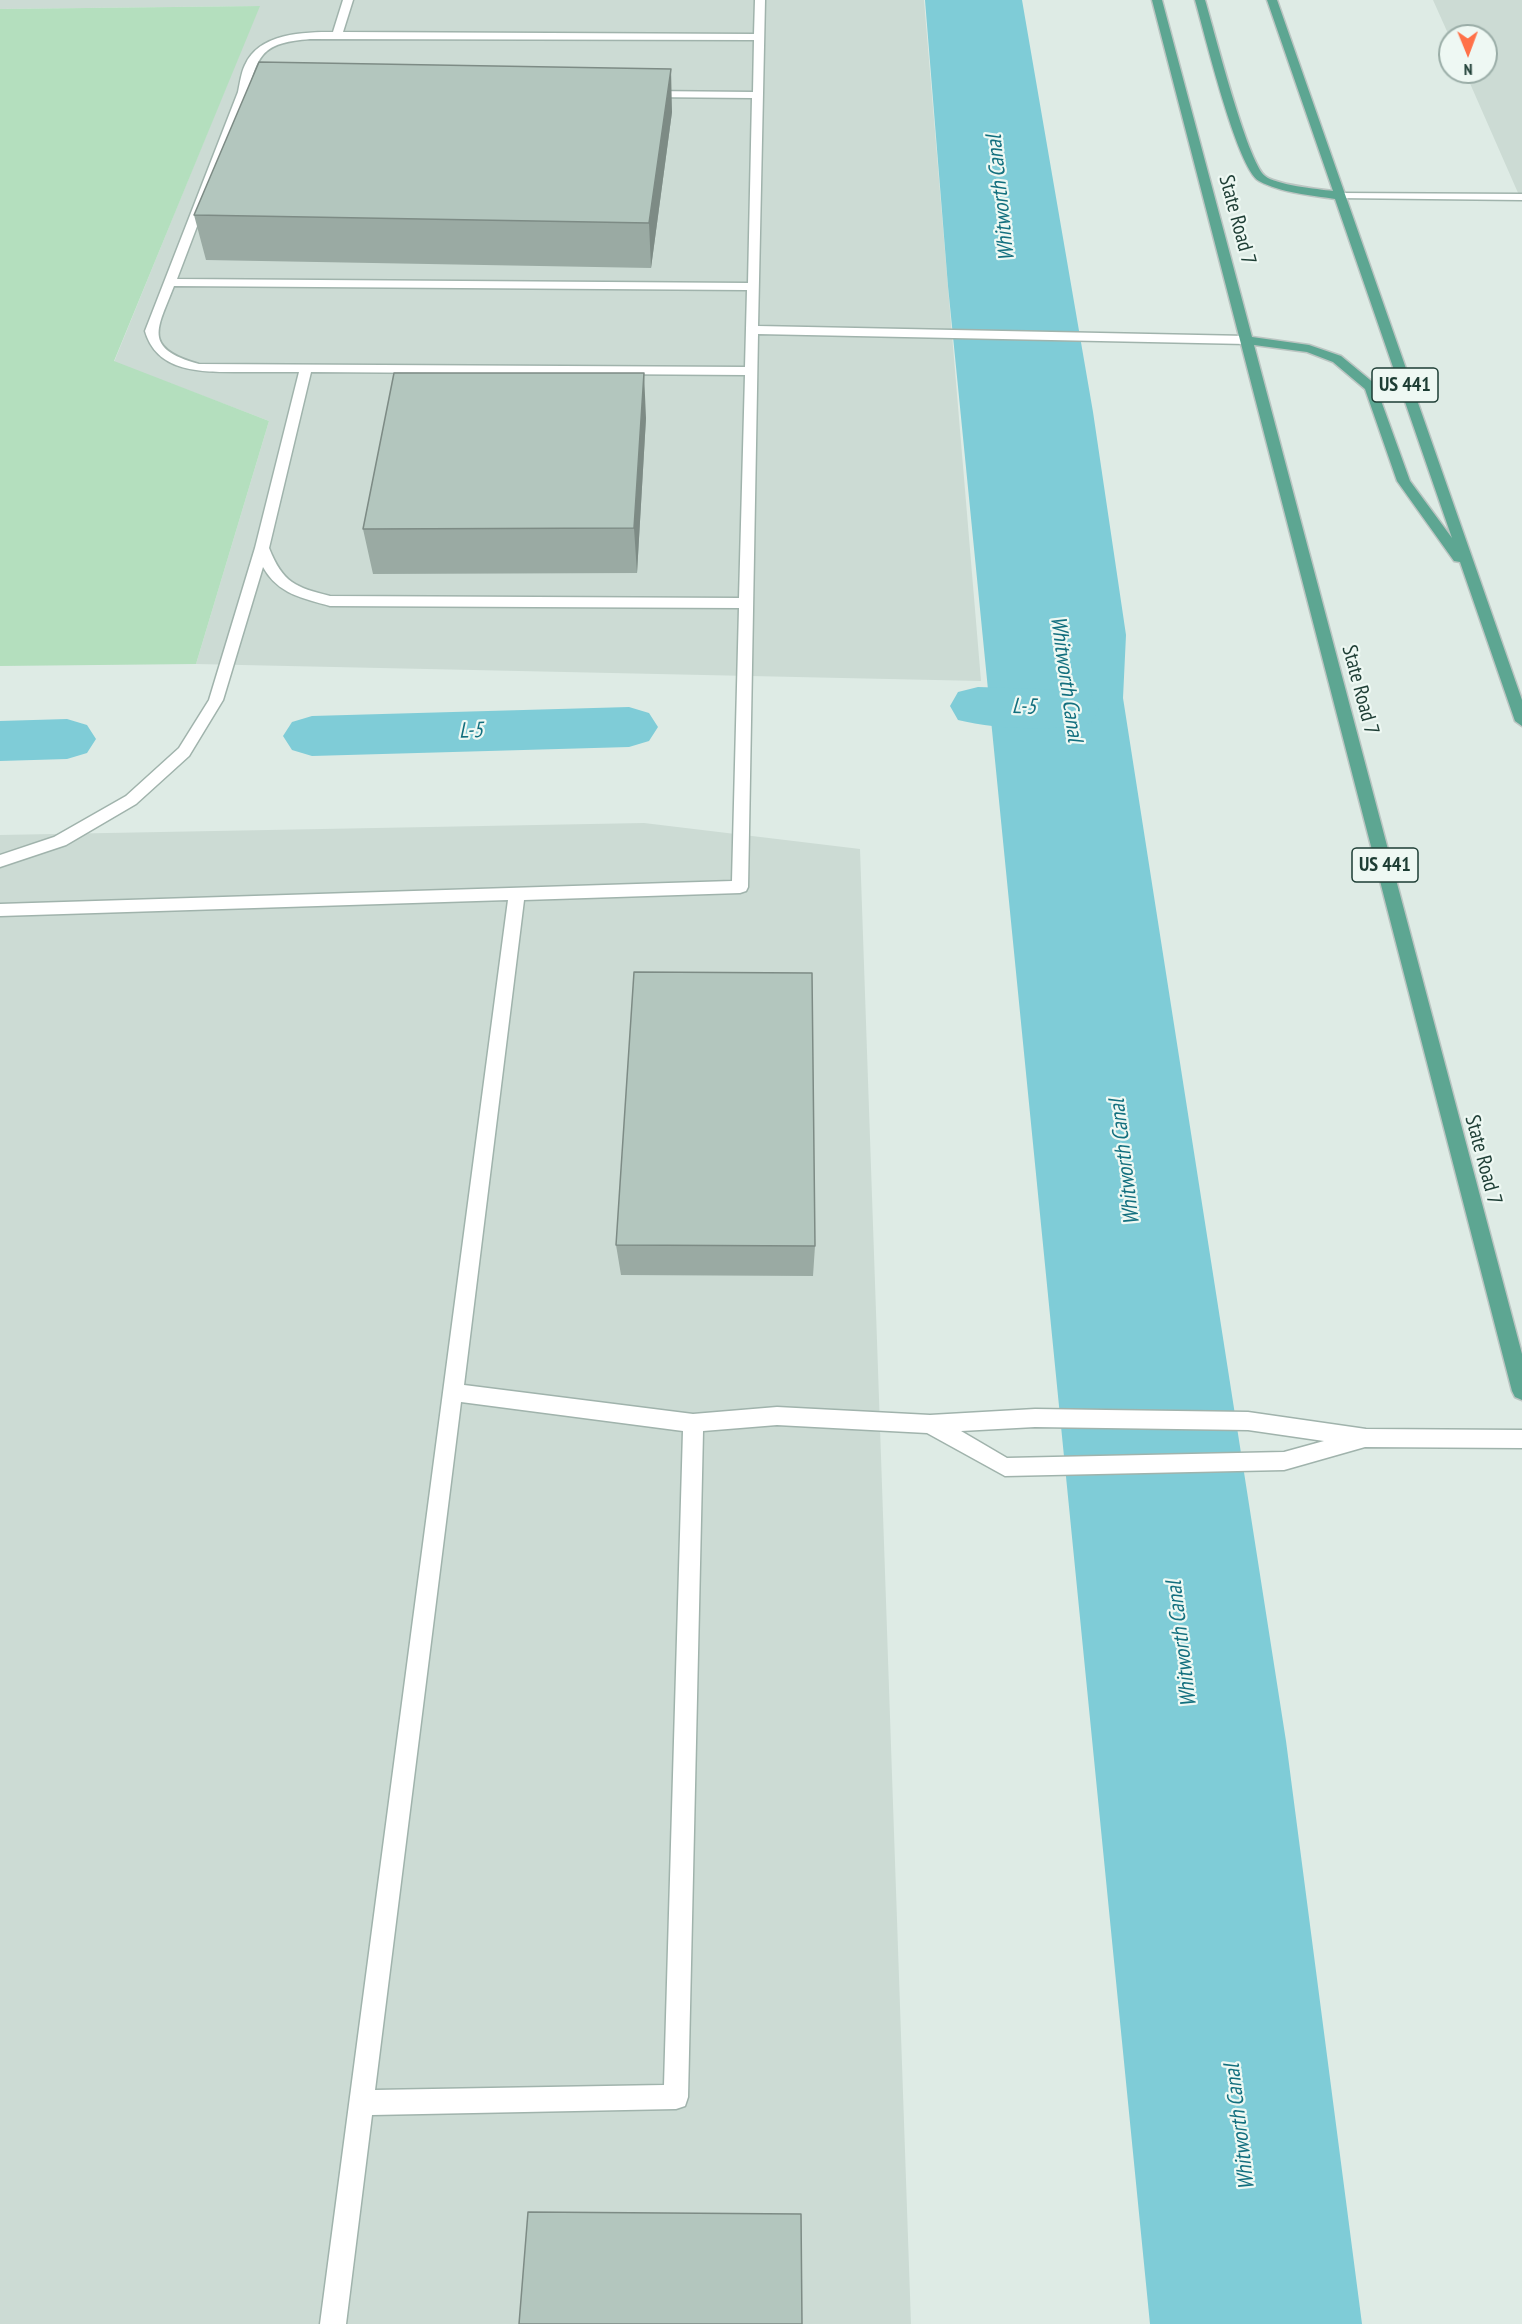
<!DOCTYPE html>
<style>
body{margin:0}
#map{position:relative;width:1522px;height:2324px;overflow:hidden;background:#deebe5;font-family:"PT Sans Narrow",sans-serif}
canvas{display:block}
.north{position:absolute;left:1438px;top:24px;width:60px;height:60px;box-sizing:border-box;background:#eef8f3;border:2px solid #9aada7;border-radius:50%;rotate:179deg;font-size:16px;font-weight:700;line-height:24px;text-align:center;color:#1d3d34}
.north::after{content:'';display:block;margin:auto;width:21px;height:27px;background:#ff7148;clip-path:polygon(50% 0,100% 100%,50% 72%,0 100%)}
</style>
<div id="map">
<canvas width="1522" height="2324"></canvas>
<div class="north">N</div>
</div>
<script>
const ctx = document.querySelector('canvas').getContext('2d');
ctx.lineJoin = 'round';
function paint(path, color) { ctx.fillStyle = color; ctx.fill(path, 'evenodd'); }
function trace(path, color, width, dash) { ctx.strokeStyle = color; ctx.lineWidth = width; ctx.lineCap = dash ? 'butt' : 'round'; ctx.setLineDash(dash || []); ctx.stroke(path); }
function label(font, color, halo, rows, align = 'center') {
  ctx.font = font + ' "PT Sans Narrow",sans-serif'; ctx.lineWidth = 4.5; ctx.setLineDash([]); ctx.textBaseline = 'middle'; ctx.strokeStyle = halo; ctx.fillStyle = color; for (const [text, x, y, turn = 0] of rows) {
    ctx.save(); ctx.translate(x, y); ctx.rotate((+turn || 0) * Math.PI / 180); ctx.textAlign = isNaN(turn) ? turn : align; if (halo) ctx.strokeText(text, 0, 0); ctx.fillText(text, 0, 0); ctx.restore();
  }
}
paint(new Path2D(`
 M0 0H924L981 681 196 664 269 421 114 362 259 6 0 9Z
 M1433 0H1522V202L1465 72H1486V36H1450V38Z
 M644 823 860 849 911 2324H0V835Z`), '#ccdbd4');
paint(new Path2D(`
 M260 6 114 361 269 421 196 664 0 666V9Z`), '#b4dfbe');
paint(new Path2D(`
 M925 0H1022L1093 412 1126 635 1123 698 1286 1741 1362 2324H1150L948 286Z`), '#7fccd7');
paint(new Path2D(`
 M978 687 1071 690 1091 695 1099 709 1091 723C1057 732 993 729 958 720L950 706 958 692Z
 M629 707 649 713 658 727 649 741 629 747 312 756 292 750 283 736 292 722 312 716Z
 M67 719 87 725 96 739 87 753 67 759 0 761V721Z`), '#7fccd7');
const minor = new Path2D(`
 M343 0H353L343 32 754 34 755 0H765L758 326 1247 336 1253 340 1247 344 758 334 748 887 746 891 740 893 524 900 464 1385 693 1414 777 1407 930 1415 1035 1409 1248 1412 1366 1429 1522 1430V1448L1365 1447 1284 1470 1005 1476 927 1433 777 1425 703 1431 688 2097 685 2106 676 2109 372 2115 346 2324H320L508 900 0 916V904L732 881 739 608 330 606C302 598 278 594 263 567L223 700 189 756 136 804 66 845 0 867V855L54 837 126 796 179 748 209 700 255 548 299 372C279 372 258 372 238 372 202 372 157 373 145 331L238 92C240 83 241 73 245 65 259 33 304 32 333 32ZM310 39 754 40 753 92 647 91 642 94 647 97 752 98 748 283 177 279 248 92C259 51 265 43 310 39ZM174 286 747 290 745 367 199 364C141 348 158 328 174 286ZM311 372 745 375 739 598 330 596C295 587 283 583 269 548ZM461 1402 683 1431 664 2085 375 2090ZM1035 1427 1248 1430 1324 1441 1284 1452 1007 1458 961 1431Z
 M1340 193 1522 194V200L1336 198 1334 196Z`);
const major = new Path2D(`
 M1152 0H1162L1252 337 1309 345 1341 356 1375 384 1410 481 1452 538 1335 199C1311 195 1281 193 1259 181 1237 169 1204 31 1195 0H1205C1214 30 1247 161 1265 176 1276 185 1317 189 1333 191L1267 0H1277L1522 700V726L1515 721 1460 562 1454 561 1397 481 1365 389 1333 362 1307 352 1254 345 1522 1354V1400L1515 1397 1512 1391Z`);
trace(minor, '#a0b3ac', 3);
trace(major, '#bbc5c2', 3);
paint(minor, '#fff');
paint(major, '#5da692');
paint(new Path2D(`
 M672 112 651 268 206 260 194 215Z
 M646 418 637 573 373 574 363 529Z
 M616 1245 815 1246 813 1276 621 1275Z`), '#9aaaa3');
paint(new Path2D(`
 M671 69 672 112 651 268 649 223Z
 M644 373 646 418 637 573 634 528Z`), '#7d8b85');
const building = new Path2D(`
 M259 62 671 69 649 223 194 215Z
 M394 373H644L634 528 363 529Z
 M634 972 812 973 815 1246 616 1245Z
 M528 2212 801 2214 802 2324H519Z`);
paint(building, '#b3c6be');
trace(building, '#7d8b85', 1.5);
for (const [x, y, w] of [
 [1405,385,66],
 [1385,865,66]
]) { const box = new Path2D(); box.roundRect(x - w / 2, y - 17, w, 34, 4.5); ctx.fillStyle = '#eef8f3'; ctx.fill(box); trace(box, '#1d3d34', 1.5); }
label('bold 20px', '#1d3d34', null, [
 ["US 441",1405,385],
 ["US 441",1385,865]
]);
label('21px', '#1d3d34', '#eef8f3', [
 ["State Road 7",1237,220,75],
 ["State Road 7",1360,690,75],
 ["State Road 7",1483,1160,75]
]);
label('italic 22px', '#126f7e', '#eef8f3', [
 ["Whitworth Canal",1001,198,-96],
 ["Whitworth Canal",1066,679,82],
 ["L-5",1024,707,2],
 ["L-5",471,731,-2],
 ["Whitworth Canal",1125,1162,-97],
 ["Whitworth Canal",1182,1644,-97],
 ["Whitworth Canal",1240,2127,-97]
]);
</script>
